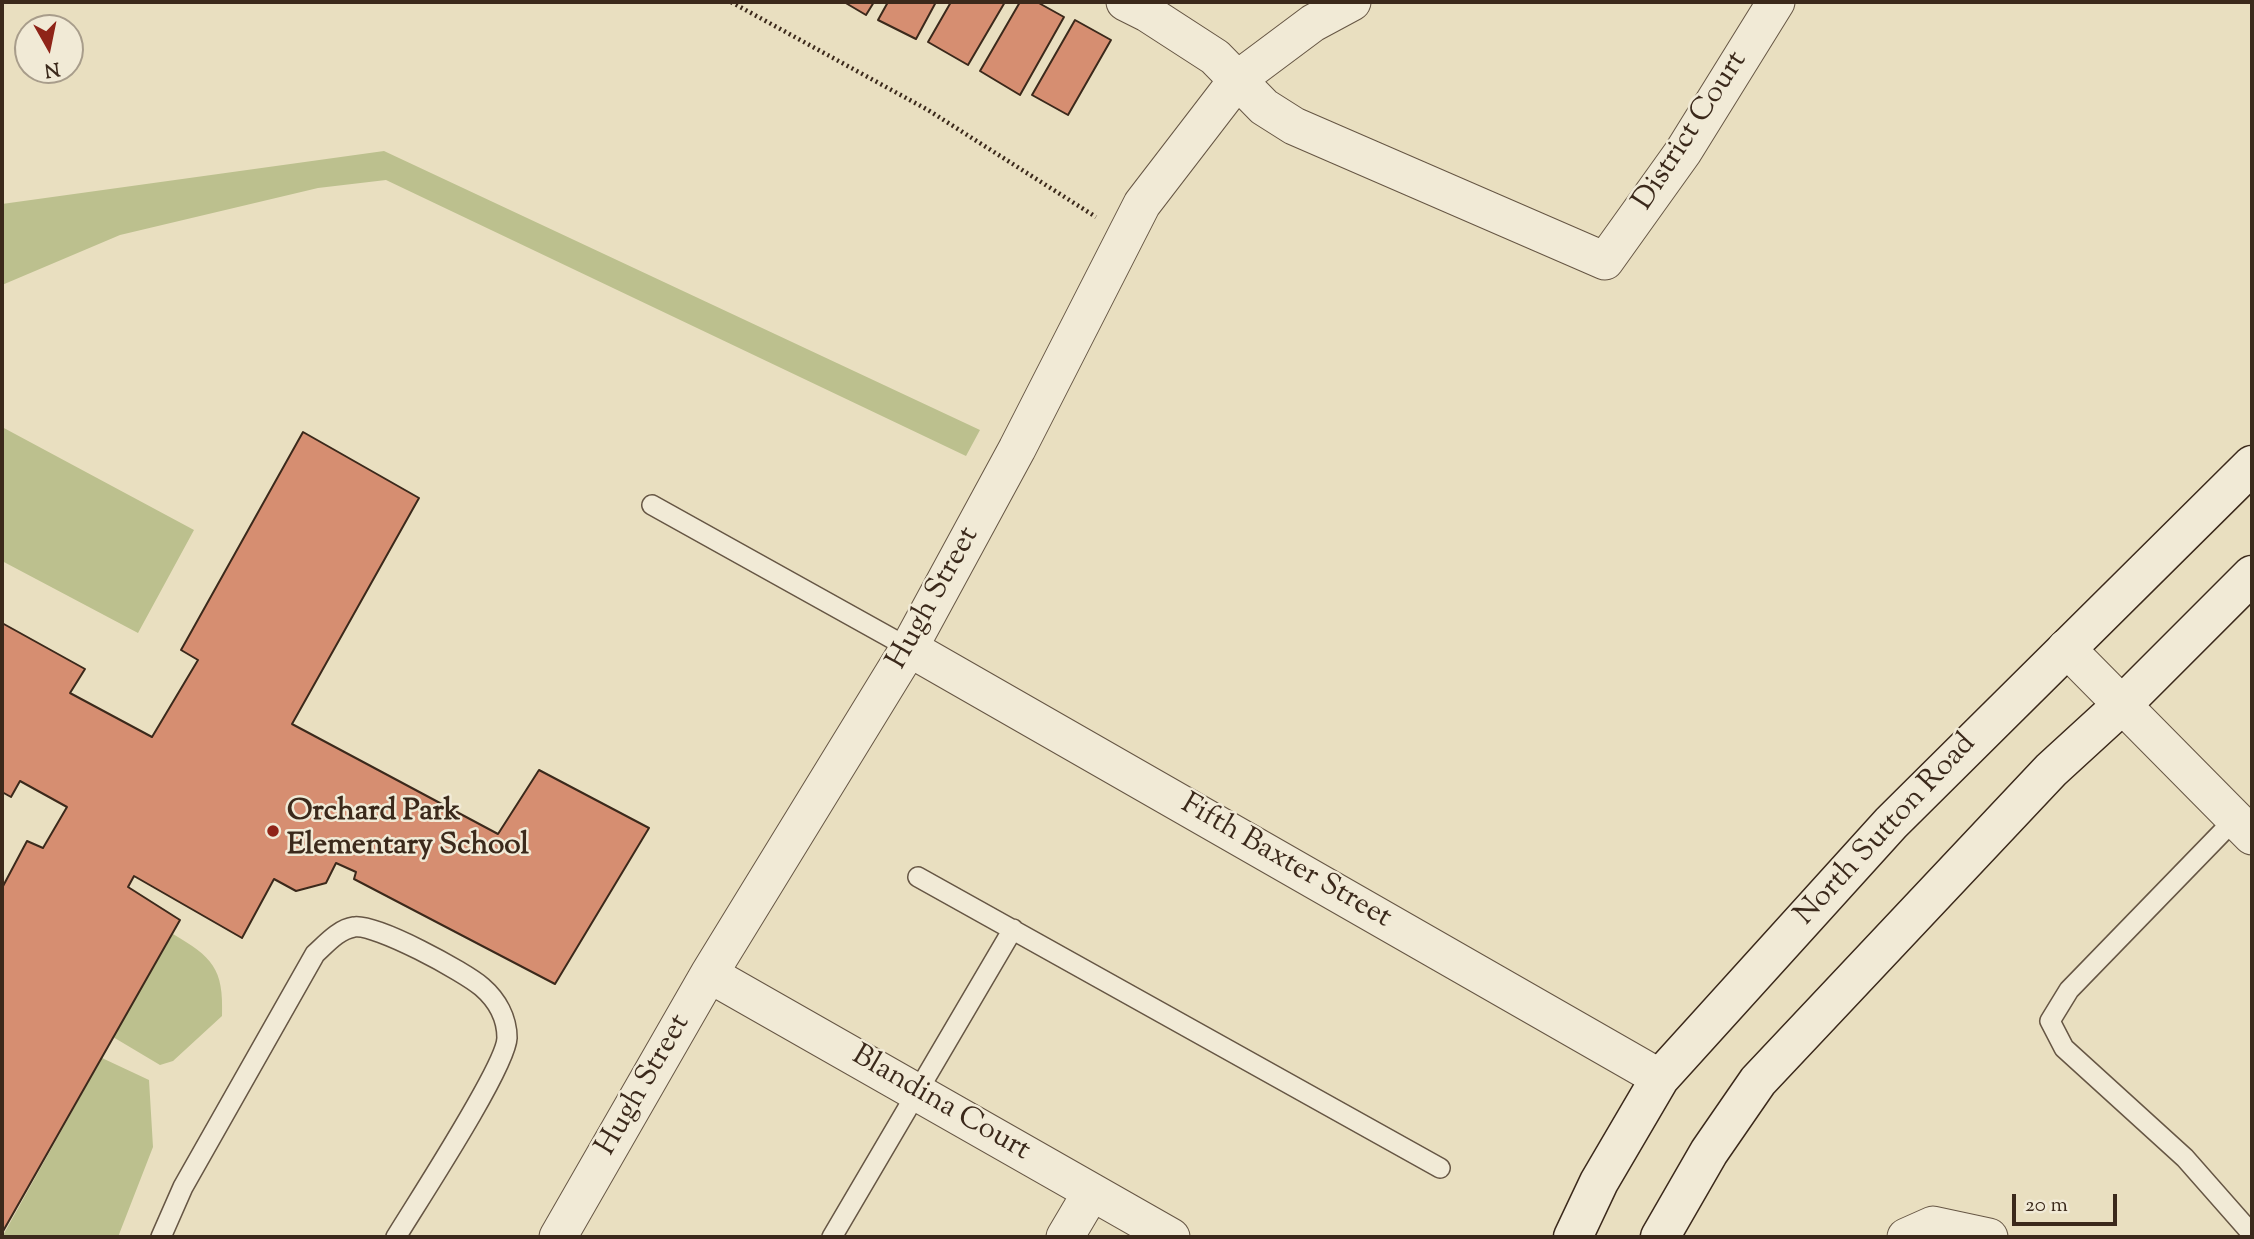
<!DOCTYPE html>
<style>
body{margin:0}
#map{position:relative;width:2254px;height:1239px;overflow:hidden;background:#e9dfc0;font-family:"Sorts Mill Goudy",serif}
canvas{display:block}
.frame{position:absolute;inset:0;border:4px solid #3b291b;pointer-events:none}
.north{position:absolute;left:14px;top:14px;width:70px;height:70px;box-sizing:border-box;background:#f1ead6;border:2px solid #a89d8b;border-radius:50%;rotate:171deg;font-size:19px;font-weight:700;line-height:28px;text-align:center;color:#3b291b}
.north::after{content:'';display:block;margin:auto;width:24px;height:32px;background:#8f2418;clip-path:polygon(50% 0,100% 100%,50% 72%,0 100%)}
.scale{position:absolute;left:2012px;top:1194px;width:105px;height:32px;box-sizing:border-box;border:4px solid #3b291b;border-top:0;padding-left:9px;font-size:21px;line-height:24px;white-space:nowrap;color:#3b291b;-webkit-text-stroke:5px #f1ead6;paint-order:stroke}
</style>
<div id="map">
<canvas width="2254" height="1239"></canvas>
<div class="frame"></div>
<div class="north">N</div>
<div class="scale">20 m</div>
</div>
<script>
const ctx = document.querySelector('canvas').getContext('2d');
ctx.lineJoin = 'round';
function paint(path, color) { ctx.fillStyle = color; ctx.fill(path, 'evenodd'); }
function trace(path, color, width, dash) { ctx.strokeStyle = color; ctx.lineWidth = width; ctx.lineCap = dash ? 'butt' : 'round'; ctx.setLineDash(dash || []); ctx.stroke(path); }
function label(font, color, halo, rows, align = 'center') {
  ctx.font = font + ' "Sorts Mill Goudy",serif'; ctx.lineWidth = 5; ctx.setLineDash([]); ctx.textBaseline = 'middle'; ctx.strokeStyle = halo; ctx.fillStyle = color; for (const [text, x, y, turn = 0] of rows) {
    ctx.save(); ctx.translate(x, y); ctx.rotate((+turn || 0) * Math.PI / 180); ctx.textAlign = isNaN(turn) ? turn : align; if (halo) ctx.strokeText(text, 0, 0); ctx.fillText(text, 0, 0); ctx.restore();
  }
}
paint(new Path2D(`
 M384 151 980 430 966 456 386 180 318 188 120 235 2 285V204Z
 M2 427 194 530 138 633 2 561Z
 M173 934C212 957 224 968 222 1016L173 1061 160 1065 113 1037Z
 M102 1058 149 1080 153 1147 118 1237H2Z`), '#bcc08e');
const building = new Path2D(`
 M844 2H874L866 15Z
 M888 2H936L916 39 878 20Z
 M951 2H1005L968 65 928 42Z
 M1020 2H1037L1064 17 1020 95 980 71Z
 M1075 20 1111 40 1068 115 1032 95Z
 M303 432 419 498 292 724 498 834 539 770 649 828 555 984 354 879 356 872 336 863 326 883 296 891 274 879 242 938 134 876 128 887 180 920 2 1233V888L27 841 43 848 67 807 20 781 11 797 2 792V623L85 669 70 693 152 737 198 660 181 650Z`);
paint(building, '#d68e71');
trace(building, '#3b291b', 2);
const lane = new Path2D(`
 M652 505 909 648
 M2235 819 2069 990 2050 1021 2064 1048 2185 1158 2252 1234
 M918 877 1440 1168
 M161 1237 183 1187 315 954C326 944 339 929 354 927 375 923 465 972 482 987 497 1000 507 1018 507 1038 506 1067 416 1204 396 1237
 M832 1237 1013 929`);
const street = new Path2D(`
 M1125 2 1147 13 1215 57 1264 107 1294 126 1605 261 1683 152 1776 2
 M909 648 1660 1078
 M2066 648 2252 836
 M709 974 1171 1237
 M558 1237 709 974 909 648 1017 449 1142 204 1238 79 1313 23 1352 2
 M1065 1237 1091 1193
 M1906 1237 1933 1225 1989 1237`);
const secondary = new Path2D(`
 M1573 1237 1599 1182 1660 1078 1891 823 2252 465
 M1660 1237 1709 1152 1758 1081 2051 770 2122 705 2252 575`);
trace(lane, '#665644', 22);
trace(street, '#665644', 39);
trace(secondary, '#3b291b', 41);
trace(new Path2D(`
 M731 2 928 110 1096 217`), '#3b291b', 4.5, [2, 3.5]);
trace(lane, '#f1ead6', 19);
trace(street, '#f1ead6', 37);
trace(secondary, '#f1ead6', 38);
for (const [x, y, r, color] of [
 [273,831,7,"#8f2418"]
]) { const dot = new Path2D(); dot.arc(x, y, r, 0, 2 * Math.PI); ctx.fillStyle = color; ctx.fill(dot); trace(dot, '#f1ead6', 2.5); }
label('30px', '#3b291b', '#f1ead6', [
 ["District Court",1692,132,-57],
 ["Hugh Street",935,599,-61],
 ["North Sutton Road",1887,831,-47],
 ["Fifth Baxter Street",1285,863,30],
 ["Hugh Street",645,1086,-60],
 ["Blandina Court",940,1105,30]
]);
label('bold 30px', '#3b291b', '#f1ead6', [
 ["Orchard Park",287,814],
 ["Elementary School",287,848]
], 'left');
</script>
